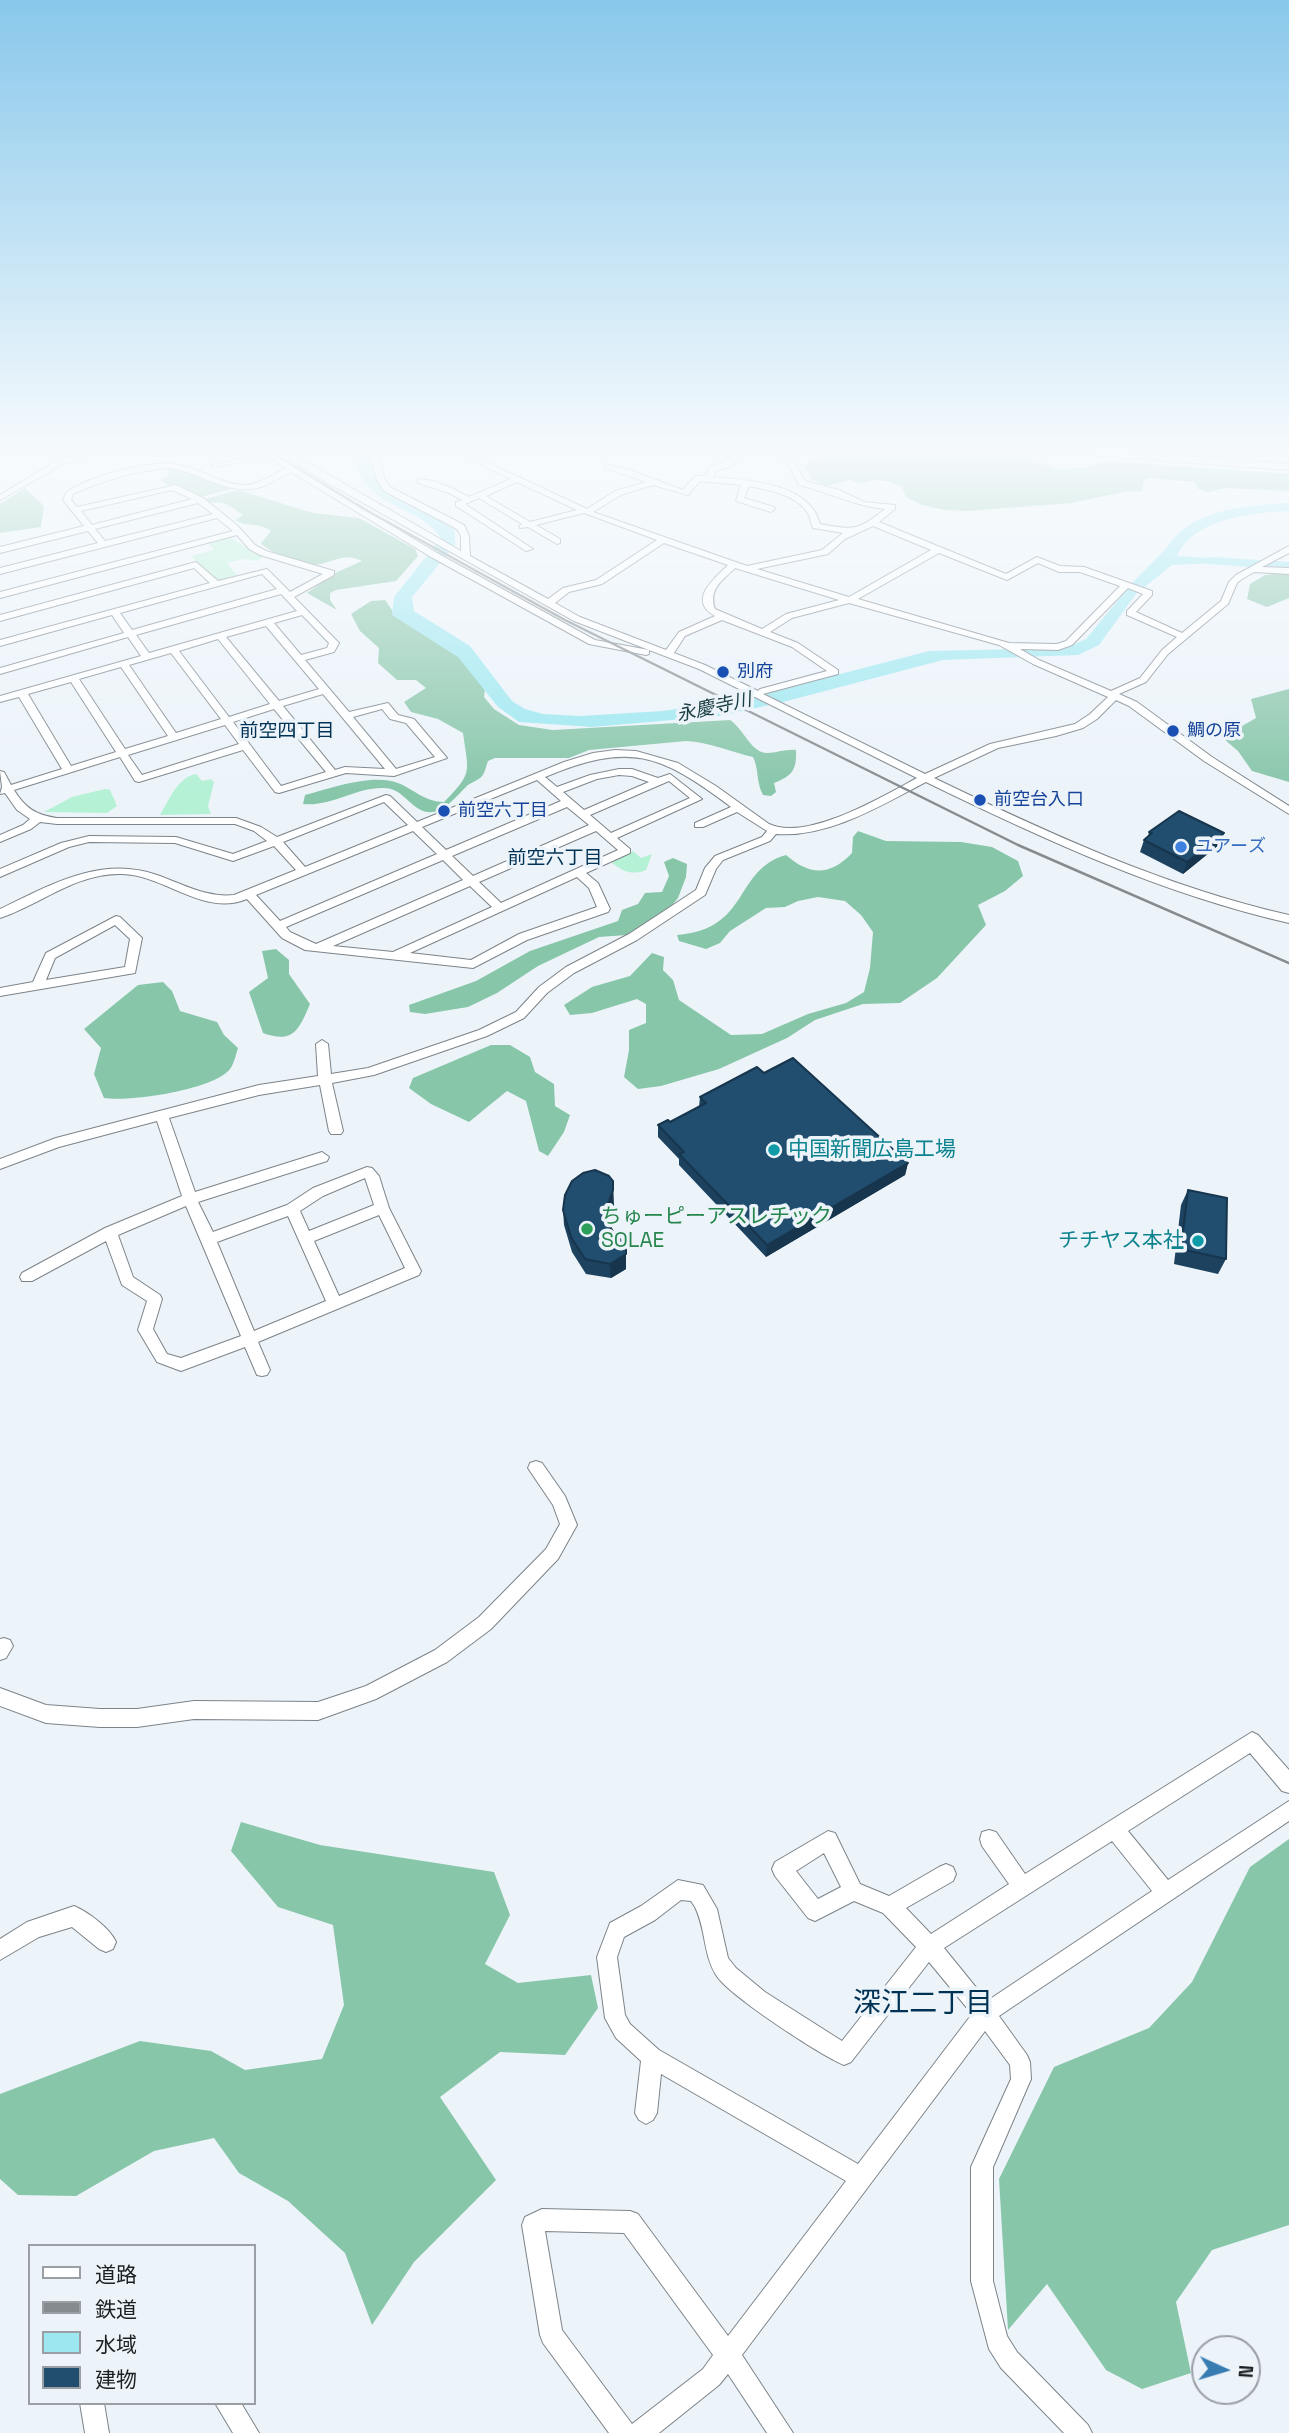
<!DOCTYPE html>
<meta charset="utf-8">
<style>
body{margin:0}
#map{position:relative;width:1289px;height:2433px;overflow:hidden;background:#ecf4fa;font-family:"Space Grotesk","Noto Sans JP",sans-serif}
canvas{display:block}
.legend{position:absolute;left:28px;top:2244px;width:228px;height:161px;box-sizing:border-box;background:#ecf4fa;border:2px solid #999fa4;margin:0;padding:9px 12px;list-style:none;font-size:21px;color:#1d2022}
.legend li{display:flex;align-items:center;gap:14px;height:35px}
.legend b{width:35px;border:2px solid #999fa4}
.north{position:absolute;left:1191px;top:2335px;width:70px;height:70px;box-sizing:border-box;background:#ecf4fa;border:2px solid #999fa4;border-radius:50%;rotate:94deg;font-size:19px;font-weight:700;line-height:28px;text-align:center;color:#1d2022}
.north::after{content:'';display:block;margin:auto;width:24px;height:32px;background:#387db2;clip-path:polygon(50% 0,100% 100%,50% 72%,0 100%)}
</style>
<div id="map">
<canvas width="1289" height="2433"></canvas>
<ul class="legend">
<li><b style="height:9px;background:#fff"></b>道路</li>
<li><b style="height:9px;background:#858b8f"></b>鉄道</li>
<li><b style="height:19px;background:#9ce7f0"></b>水域</li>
<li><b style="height:19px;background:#214d6f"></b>建物</li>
</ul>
<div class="north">N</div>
</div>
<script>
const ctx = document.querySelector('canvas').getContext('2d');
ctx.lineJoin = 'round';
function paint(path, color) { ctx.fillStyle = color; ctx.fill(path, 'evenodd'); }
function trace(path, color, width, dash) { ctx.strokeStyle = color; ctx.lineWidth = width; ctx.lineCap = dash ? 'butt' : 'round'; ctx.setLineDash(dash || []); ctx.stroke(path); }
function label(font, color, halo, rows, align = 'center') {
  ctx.font = font + ' "Space Grotesk","Noto Sans JP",sans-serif'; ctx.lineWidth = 7; ctx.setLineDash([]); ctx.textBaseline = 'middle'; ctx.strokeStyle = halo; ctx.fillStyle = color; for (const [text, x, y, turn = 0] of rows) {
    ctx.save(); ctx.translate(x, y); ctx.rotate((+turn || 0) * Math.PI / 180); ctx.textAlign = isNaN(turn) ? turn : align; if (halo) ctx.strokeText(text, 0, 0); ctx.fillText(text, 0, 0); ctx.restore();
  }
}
paint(new Path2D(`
 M231 537 250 551 264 556 257 561 243 559 227 563 238 576 217 582 191 556 214 550 208 543Z
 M196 774 202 781 211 779 214 782 208 806 211 814 160 815C169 800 178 777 196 774Z
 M105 789 110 790 117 806 107 813 44 812 72 797Z
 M633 851 641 858 652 854 646 870C632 876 622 871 611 862Z`), '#b4f1d5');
paint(new Path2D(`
 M834 450H950L959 454 974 455 985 451 1021 454 1057 469 1083 468 1107 461 1289 474V491L1226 488 1208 492 1198 489 1195 482 1151 478 1144 480 1142 491 1125 492 1071 503 969 511 945 510 922 505 906 497 902 487 891 482 877 480 860 483 850 480 827 486 812 480 804 467 809 460 824 457Z
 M169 467H172L235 488 201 497 176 484 167 485 161 479 170 476 166 472Z
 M25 488 44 506 41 527 0 533V504Z
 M238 490 313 513 359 518 415 549 418 556 396 581 336 590 330 593V600L337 610 307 593 335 573 362 561C345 553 338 560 321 564 310 567 268 553 261 543L271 531C257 521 247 528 235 520L243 515C238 511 229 505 222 503 214 501 212 505 205 499Z
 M1289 572V598L1267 607 1247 599 1250 584 1265 575Z
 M385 600 394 613 487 674 484 697 494 709 519 725 553 730 730 720C744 729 751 753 767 753 777 753 785 749 796 750 797 770 792 776 774 783L776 792 771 796 763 795C756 782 759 769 753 757 731 752 709 742 686 741L589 750 569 758H495L488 761C486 766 485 773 482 776 479 780 472 782 468 785 456 796 439 821 419 809 406 801 399 787 382 788 354 788 331 807 303 804L305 795C330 788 373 773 398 783 415 790 425 802 444 802 474 772 468 772 463 733L438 719 411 712 404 702 426 688 416 680H397L378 663 379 648 360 631 351 614 371 601Z
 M1289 689V782L1252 771 1238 751 1225 740 1222 730 1242 726 1256 718 1251 699Z
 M858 831 886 841 961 842 992 847 1018 861 1023 876 1005 891 978 905 986 925 937 978 900 1003 863 1004 815 1020 787 1038 719 1069 661 1086 638 1089 624 1077 629 1050V1030L646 1023V1004L637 999 592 1013 570 1015 564 1005 592 987 630 976 652 953 664 957 663 970 673 980 679 1000 731 1035 762 1034 808 1014 846 1003 864 992 870 968 873 932 861 915 845 901 818 897 798 901 785 907 766 908 730 931 720 943 706 949 679 941 677 935C751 929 733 870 786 855 810 876 830 876 852 853L853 837Z
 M673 858 687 864 686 877 678 898 668 910 627 935 599 937 538 966 497 993 468 1007 425 1014 410 1012 409 1005 476 981 530 951 618 921 622 910 638 904 645 893 662 892 669 876 664 862Z
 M276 949 289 960V974L310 1004C299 1030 293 1044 263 1033L249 992 268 978 262 951Z
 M163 982 172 991 180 1011 217 1022 224 1035 238 1048C236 1054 234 1064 230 1069 214 1090 129 1102 104 1098L94 1074 101 1048 84 1029 138 985Z
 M491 1045H510L530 1057 535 1072 554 1084 555 1106 570 1115 564 1132 548 1156 539 1151 526 1101 507 1091 469 1122 431 1104 409 1088 413 1078Z
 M241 1822 320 1845 494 1872 510 1915 485 1964 518 1983 591 1975 598 2008 565 2055 500 2052 440 2097 496 2180 414 2262 372 2325 345 2253 288 2201 239 2173 214 2138 154 2151 76 2196 18 2195 0 2179V2094L140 2041 211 2051 245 2070 322 2059 344 2005 333 1925 278 1907 231 1851Z
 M1289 1839V2225L1212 2250 1176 2302 1191 2373 1142 2389 1106 2370 1047 2284 1008 2330 999 2179 1054 2067 1149 2028 1192 1982 1250 1867Z`), '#88c6aa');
paint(new Path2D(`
 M354 450H367C371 459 372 469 375 477 387 502 434 510 455 530V545L412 597 414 611 470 646 512 701 525 709 543 714 580 716 662 711 740 700 929 651 1066 648 1086 639 1132 583 1176 539H1181L1183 544 1177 556 1228 559 1241 562 1172 565 1136 594 1099 645 1078 655 943 660 783 702 719 716 592 727 519 722 498 707 458 657 392 615 394 597 441 538C422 509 378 508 361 477 358 470 357 458 354 450Z`), '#9ce7f0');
paint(new Path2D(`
 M1289 503V511C1255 513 1216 516 1189 539 1181 546 1176 557 1169 565L1164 566 1157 562C1163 554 1169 543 1176 536 1203 508 1253 505 1289 503Z
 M1212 557 1289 562V570L1207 564V558Z`), '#9ce7f0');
const minor = new Path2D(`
 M92 450H105L62 465 0 500V495L56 461Z
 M257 450H267L437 553 595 640 649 650 574 621 324 481 276 450H286L461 551V536L457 529 384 491 377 480 369 450H377L385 480 390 487 464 525 469 536 470 556 548 599 563 588 596 580 657 540 584 513 536 525 560 539V543L557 544 528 527 520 528 519 526 522 524 479 498 465 504 533 549 526 551 456 506V502L462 500 449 493 418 483V479C435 479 454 489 469 497L511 479 450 450H461L587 509 615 491 646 482 605 468V464L630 470 683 490 695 476H705L710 467 725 462 737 450H746L731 466 716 471 713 477C748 480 810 483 820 524 853 530 858 531 885 509 855 506 828 492 799 485L785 459 774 450C792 450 797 467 805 481L839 490 864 502 895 505V509L879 522 1006 574 1037 557 1060 566 1084 567 1152 591V595L1136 612 1182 633 1221 601 1229 582 1236 575 1289 546V553L1262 567 1289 568V574L1254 572 1242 579 1237 583 1228 604 1168 654 1146 682 1119 694 1137 702 1212 757 1289 806V814L1204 761 1129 706 1116 700 1097 719 1083 728 1056 736 998 748 934 778C1048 833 1165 887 1289 915V923C1162 894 1043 839 926 782 880 806 828 838 776 834L770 841 723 860 716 869 705 895 637 940 574 973 547 993 524 1018 487 1036 374 1075 332 1083 343 1131 341 1134H331L329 1131 320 1085 259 1095 169 1118 195 1192 322 1152 329 1157 327 1161 198 1202 213 1232 287 1205 313 1188 367 1167 372 1168 379 1176 389 1208 421 1271 419 1275 258 1342 270 1370 267 1375 262 1376 257 1375 245 1347 181 1371 157 1362 138 1330 147 1301 122 1285 106 1241 32 1281H22L20 1277 22 1273 105 1228 182 1196 157 1121 59 1147 0 1169V1159L56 1138 259 1085 318 1076 316 1044 322 1040 328 1044 331 1074 368 1068 479 1030 516 1012 539 987 566 967 629 934 696 890 705 868 715 856 762 837 767 831 737 812 703 827H695V823L731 807C659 753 630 742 545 777L557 787 590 775 619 769H632L658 778 670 774 702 799 617 838 630 849V853L586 873 598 883 610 909 608 912 527 940 473 968 305 950 282 938 247 899C203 917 165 875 122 874 75 873 42 904 0 918V909C50 885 101 855 157 875 183 884 206 898 234 895L296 870 274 846 233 861 175 843 89 842 69 847 0 877V869L61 843 89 836 176 837 233 854 267 841 254 831 235 824H57L40 822 31 829 0 842V835L23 825 30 819 17 810 5 793 0 794 2 787 0 771 4 772 11 785 62 769 19 697 0 702V696L141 656 128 637 0 674V668L124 633 112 615 0 646V640L210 583 194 568 0 621V615L196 562 218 581 267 569 290 592 323 574 260 555 249 549 237 535 0 598V592L233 531 217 518 0 574V568L98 543 88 531 0 553V547L84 526 63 500 66 493C88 476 151 459 179 465 202 469 222 485 246 485 260 484 273 474 286 468L268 457 215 467 211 465 262 454ZM169 468C200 472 229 497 261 487 272 483 281 477 291 472L431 557 589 644 646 655 649 654V650L699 669 917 778C883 796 807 842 769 824L716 786 678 763 636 751 615 750 593 753 564 762 417 822 390 796 386 795 277 837 261 827 236 818H57C36 815 25 808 14 790L120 757 135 781 139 782 243 750 275 792 279 793 346 773 394 776 447 758 414 719 398 715 388 703 349 712 305 660 334 652 339 643 294 597 334 575V571L266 551 255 545 237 525 203 498 176 485 77 507 71 500 73 494C103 480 136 471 169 468ZM700 481 741 485 736 501 771 512 775 509 774 507 744 498 749 486C768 490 795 494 807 512 810 516 811 523 813 528L843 533 822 550 747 566 593 512 621 495 653 485 688 495ZM517 482 577 510 530 522 486 496ZM172 490 192 499 92 525 81 511ZM198 503 213 514 105 541 95 529ZM873 526 931 550 849 597 757 569 828 554 845 539ZM664 543 728 565C714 579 687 600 715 616L679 632 666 650 580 617 555 603 569 592 602 584ZM939 553 1007 580 1038 563 1059 572H1080L1120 586 1066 641 1057 644 1009 643 858 599ZM735 568 839 600 786 614 762 629 715 609C708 589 722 581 735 568ZM262 574 277 589 132 630 120 613ZM1128 588 1143 594 1127 611V615L1177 637 1162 650 1140 678 1111 691 1039 660 1020 649 1058 650 1072 645ZM281 594 297 611 149 653 136 635ZM849 603 999 645 1033 664 1108 697 1090 714 1075 724 990 744 925 774 763 694 838 674V670L798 643 770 632 792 618ZM302 615 329 643 327 648 301 655 274 623ZM722 620 792 647 827 671 760 689 758 691 705 665 674 653 685 636ZM266 626 319 689 279 701 226 637ZM218 639 270 704 229 717 179 651ZM171 653 221 719 176 733 129 665ZM121 667 168 736 125 749 79 679ZM71 682 116 752 71 766 28 694ZM323 694 385 769 345 767 335 770 283 706ZM274 709 326 772 281 786 233 722ZM382 709 390 719 406 723 435 757 396 769 353 717ZM225 725 239 744 142 775 128 755ZM619 775 632 776 649 782 584 810 563 792 597 779ZM537 780 561 801 446 850 422 827ZM669 781 690 798 611 833 590 815ZM384 802 408 825 305 867 283 842ZM567 807 589 825 473 876 452 856ZM413 831 437 854 280 921 256 895ZM596 831 618 850 501 903 479 882ZM443 860 463 880 316 944 290 932 286 927ZM577 877 589 888 597 907 519 934 471 960 410 953ZM470 886 492 907 393 952 333 946ZM365 1178 374 1205 309 1231 300 1211 323 1196ZM186 1206 241 1336 181 1358 167 1354 153 1329 162 1299 160 1295 133 1277 118 1235ZM379 1215 405 1268 339 1296 314 1241ZM288 1216 326 1301 254 1331 217 1242Z
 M116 916 120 917 142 938 135 973 0 996V988L33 982 46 953ZM115 925 130 939 125 967 46 980 55 958Z
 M536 1461 542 1463 565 1496 577 1525 558 1559 491 1629 447 1662 376 1699 318 1720 194 1719 137 1727H100L46 1723 0 1706V1688L46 1705 100 1709H137L194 1701 318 1702 366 1686 435 1650 479 1617 546 1549 560 1524 553 1505 528 1468 530 1463Z
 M4 1638 10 1640 13 1646 6 1658 0 1660V1639Z
 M1252 1732 1258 1735 1289 1770V1793L1282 1791 1250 1753 1128 1831 1168 1880 1289 1801V1821L999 2016 1027 2055 1030 2062 1031 2079 993 2167V2281L1007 2336 1017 2352 1088 2425 1092 2433H1064L1001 2368 989 2349 971 2281V2167L1011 2079 1010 2065 985 2031 742 2355 793 2433H767L728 2374 719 2385 659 2433H609L543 2343 540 2335 522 2225 525 2217 542 2209 630 2211 638 2214 728 2336 846 2181 661 2074 657 2113 653 2120 646 2124 639 2120 635 2113 641 2061 616 2038 605 2018 597 1957 610 1923 641 1906 678 1880 703 1885 717 1909 728 1958 736 1968 765 1992 842 2041 916 1947 883 1913 854 1901 815 1921 808 1918 775 1876 772 1869 775 1862 828 1831 835 1833 860 1884 889 1896 939 1867 946 1864 953 1867 956 1874 953 1881 906 1908 931 1934 1009 1884 982 1846 980 1839 982 1832 989 1830 996 1832 1025 1874ZM1112 1841 1152 1891 987 2001 944 1948ZM824 1853 841 1887 818 1899 796 1871ZM681 1900 691 1901 695 1907C706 1929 703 1954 716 1975 728 1995 820 2055 844 2065L851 2062 929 1962 972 2014 858 2164 659 2050 630 2024 625 2015 617 1957 624 1937 655 1920ZM545 2231 624 2233 713 2355 703 2369 632 2424 562 2330Z
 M74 1906C88 1912 110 1928 116 1942L113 1949 106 1952 99 1949 72 1927 39 1937 0 1960V1939L27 1922Z
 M80 2403H104L109 2433H85Z
 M215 2403H241L259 2433H233Z`);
const highway = new Path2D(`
 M1053 450H1104L1289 464V470L1058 453Z`);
trace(minor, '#7c8389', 2);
trace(highway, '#7c8389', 2);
paint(minor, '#fff');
paint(highway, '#fff');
trace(new Path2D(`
 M268 450 364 509 565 620 1018 845 1289 963`), '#858b8f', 2.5);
paint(new Path2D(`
 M1149 832 1224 833 1220 844 1183 874 1140 852 1144 840 1148 837Z
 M764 1073 908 1163 905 1175 766 1257 679 1165V1159L658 1137V1125L670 1122 699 1107 700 1097Z
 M1188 1190 1226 1259 1218 1274 1174 1264 1181 1205Z
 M614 1205 609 1219 626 1269 611 1278 586 1274 572 1252 564 1225 563 1210Z`), '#1c425f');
paint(new Path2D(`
 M1224 833 1220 844 1183 874 1187 862Z
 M908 1163 905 1175 766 1257 767 1245Z
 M613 1181 614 1205 608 1222 607 1207Z
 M626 1246V1269L611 1278 610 1264Z`), '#17364e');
const building = new Path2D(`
 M1179 811 1224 833 1187 862 1144 840 1152 833 1149 832Z
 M793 1058 908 1163 767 1245 679 1154 684 1152 658 1125 668 1120 670 1122 706 1103 700 1097 757 1067 764 1073Z
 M595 1170 609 1176 613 1181V1190L607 1207 608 1217 611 1229 626 1246V1254L610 1264 585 1259 571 1237 563 1210 565 1195 572 1181 583 1173Z
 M1188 1190 1227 1198 1226 1259 1181 1249Z`);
paint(building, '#214d6f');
trace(building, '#17364e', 2);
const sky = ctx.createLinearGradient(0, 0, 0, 791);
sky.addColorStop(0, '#89c8eb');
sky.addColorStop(0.57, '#f6fafd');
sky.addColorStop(1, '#f6fafd00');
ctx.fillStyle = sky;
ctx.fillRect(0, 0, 1289, 791);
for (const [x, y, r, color] of [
 [723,672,7,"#1a4fb4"],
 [1173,731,7,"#1a4fb4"],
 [980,800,7,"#1a4fb4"],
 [444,811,7,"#1a4fb4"],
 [1181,847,7,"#3f7fe0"],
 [774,1150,7,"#0f9aa8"],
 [587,1229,7,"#2e9e5b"],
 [1198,1241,7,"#0f9aa8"]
]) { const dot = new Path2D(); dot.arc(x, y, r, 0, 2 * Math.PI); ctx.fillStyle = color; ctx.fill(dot); trace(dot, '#ecf4fa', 2.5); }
label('18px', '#164399', '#ecf4fa', [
 ["別府",737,672],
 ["鯛の原",1187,731],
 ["前空台入口",994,800],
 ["前空六丁目",458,811]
], 'left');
label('18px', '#366cbe', '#ecf4fa', [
 ["ユアーズ",1195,847]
], 'left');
label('italic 19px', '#1a3e42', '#ecf4fa', [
 ["永慶寺川",714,708,-12]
]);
label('19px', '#003255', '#ecf4fa', [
 ["前空四丁目",287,732],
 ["前空六丁目",555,859]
]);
label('21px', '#0d838f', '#ecf4fa', [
 ["中国新聞広島工場",788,1150],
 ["チチヤス本社",1184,1241,"right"]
], 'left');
label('21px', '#27864d', '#ecf4fa', [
 ["ちゅーピーアスレチック",601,1217],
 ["SOLAE",601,1241]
], 'left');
label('28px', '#003255', '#ecf4fa', [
 ["深江二丁目",923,2004]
]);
</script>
